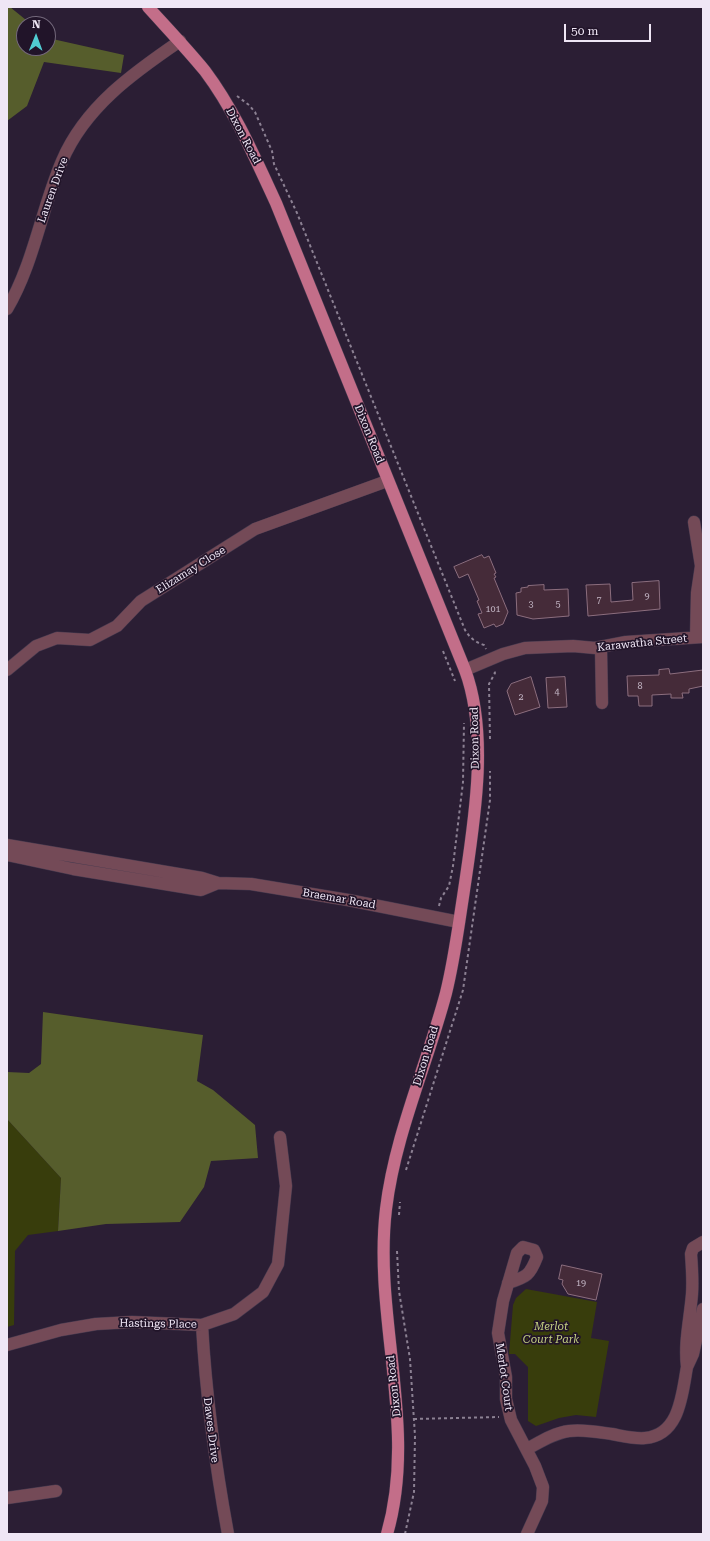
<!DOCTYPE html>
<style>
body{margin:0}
#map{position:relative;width:710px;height:1541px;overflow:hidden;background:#2b1e34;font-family:"Roboto Serif",serif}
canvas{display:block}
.frame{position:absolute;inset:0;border:8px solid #efe6f5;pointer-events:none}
.north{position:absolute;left:16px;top:16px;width:40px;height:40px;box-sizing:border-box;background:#211429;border:1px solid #73687b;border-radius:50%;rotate:1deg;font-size:11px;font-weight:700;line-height:16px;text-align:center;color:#efe6f5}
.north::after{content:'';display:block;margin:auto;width:14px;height:18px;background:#51ccd2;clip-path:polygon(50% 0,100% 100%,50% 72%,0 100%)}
.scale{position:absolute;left:564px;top:24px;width:87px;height:18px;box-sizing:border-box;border:2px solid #efe6f5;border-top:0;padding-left:5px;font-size:12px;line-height:14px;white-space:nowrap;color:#efe6f5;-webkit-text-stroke:3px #211429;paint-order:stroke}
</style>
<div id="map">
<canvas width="710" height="1541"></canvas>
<div class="frame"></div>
<div class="north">N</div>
<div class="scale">50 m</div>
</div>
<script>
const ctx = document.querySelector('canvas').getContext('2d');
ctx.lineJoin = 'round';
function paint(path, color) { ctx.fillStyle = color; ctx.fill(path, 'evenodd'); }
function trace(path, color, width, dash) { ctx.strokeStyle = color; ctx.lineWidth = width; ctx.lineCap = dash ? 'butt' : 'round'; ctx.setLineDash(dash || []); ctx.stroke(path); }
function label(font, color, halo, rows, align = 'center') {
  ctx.font = font + ' "Roboto Serif",serif'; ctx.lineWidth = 3.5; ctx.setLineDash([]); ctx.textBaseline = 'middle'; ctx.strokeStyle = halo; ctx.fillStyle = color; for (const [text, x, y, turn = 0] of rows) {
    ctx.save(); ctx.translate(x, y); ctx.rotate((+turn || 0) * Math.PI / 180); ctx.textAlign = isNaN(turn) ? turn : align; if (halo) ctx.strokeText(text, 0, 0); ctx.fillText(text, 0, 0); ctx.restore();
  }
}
paint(new Path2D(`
 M7 1119 61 1178 58 1231 28 1235 15 1251 14 1325 7 1327Z
 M526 1289 597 1302 591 1338 609 1341 596 1417 576 1415 559 1418 536 1426 528 1421V1367L515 1354H509L513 1305 516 1298Z`), '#383d0c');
paint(new Path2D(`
 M7 7H10L31 24H24V48H48V38L124 55 121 73 44 62 27 106 7 121Z
 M43 1012 203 1035 197 1081 213 1090 255 1125 258 1158 211 1161 204 1187 180 1222 106 1224 58 1231 61 1178 7 1119V1072L29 1073 41 1064Z`), '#565d2c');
const building = new Path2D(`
 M482 555 484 558 489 556 496 573 494 574 496 577 494 578 508 612 503 624 496 627 494 624 484 628 478 614 482 613 477 601 479 600 468 574 459 578 454 567Z
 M659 581 660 609 588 616 586 585 610 584 611 602 633 600 632 583Z
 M544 585V590L568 589 569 616 533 619 517 615 516 593 521 592V588L528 587V586Z
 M669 669 670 674 703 670V686L689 689V693H682L683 698H671V694L652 695V706H639L638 696H628L627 676 659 675V670Z
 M531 677 540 707 515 715 507 691 511 684Z
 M565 677 567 707 548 708 546 678Z
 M562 1265 602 1274 596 1300 568 1294 562 1284 563 1280 559 1279Z`);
paint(building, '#452b39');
trace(building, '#8c6e7e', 1);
const minor = new Path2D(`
 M7 309C34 263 41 210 62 161 85 107 133 73 180 41
 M694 522 701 566 697 593 696 637
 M601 648 602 703
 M7 670 36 646 57 638 90 640 117 626 141 601 255 529 387 481
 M465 670 503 654 525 648 573 646 595 648 626 642 703 637
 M7 845 202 878 218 883 251 884 348 900 459 922
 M7 855 73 869 201 890 218 883
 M703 1242 693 1248 691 1254C692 1267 693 1280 692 1294 690 1319 684 1342 687 1367L693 1354 703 1309
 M508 1283C527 1277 530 1275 537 1257L534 1250 523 1247 517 1253 503 1301 498 1333 506 1377V1399L511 1420 535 1466 543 1487 542 1501 527 1534
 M202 1325C206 1397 215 1463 228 1534
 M7 1345 61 1330 96 1324 132 1322 202 1325 234 1314 263 1292 278 1264 286 1186 280 1137
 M527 1449C540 1442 554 1433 569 1431 583 1429 598 1432 612 1434 623 1436 634 1439 645 1438 680 1435 682 1394 687 1367
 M7 1498 56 1491`);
const major = new Path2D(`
 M148 7C167 28 187 49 205 71 235 111 255 158 276 203L465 670C490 737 473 828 463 897 458 929 454 961 446 993 427 1065 395 1134 386 1209 373 1318 418 1427 387 1534`);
trace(minor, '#463a4f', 13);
trace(major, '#463a4f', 13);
trace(new Path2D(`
 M237 96 249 105 255 112 272 151 274 164 297 213 465 630C470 638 475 642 484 645L486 649
 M443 651 455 681
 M490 739 489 684 495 673 494 670
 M439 906 441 898 449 886 453 866 463 782 464 723
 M406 1170 463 990 490 800V771
 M399 1215 400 1202
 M397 1251 399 1291 410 1359 415 1436 414 1492 405 1534
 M414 1419 499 1417`), '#8c8193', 2, [3, 3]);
trace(minor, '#744a57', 12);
trace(major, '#c36e89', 12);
label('9px', '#c4b7c6', null, [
 ["9",647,596],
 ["7",599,600],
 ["3",531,604],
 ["5",558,604],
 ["101",493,609],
 ["8",640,686],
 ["4",557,692],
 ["2",521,697],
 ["19",581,1283]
]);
label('11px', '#efe6f5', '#211429', [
 ["Dixon Road",243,136,62],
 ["Lauren Drive",53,190,-70],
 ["Dixon Road",369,434,68],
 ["Elizamay Close",191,570,-32],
 ["Karawatha Street",642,643,-6],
 ["Dixon Road",475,738,-91],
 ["Braemar Road",339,899,10],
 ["Dixon Road",426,1056,-73],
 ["Hastings Place",158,1324,1],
 ["Merlot Court",504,1377,82],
 ["Dixon Road",394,1386,-96],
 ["Dawes Drive",211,1430,83]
]);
label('italic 11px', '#c4d082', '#211429', [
 ["Merlot",551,1327],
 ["Court Park",551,1340]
]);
</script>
